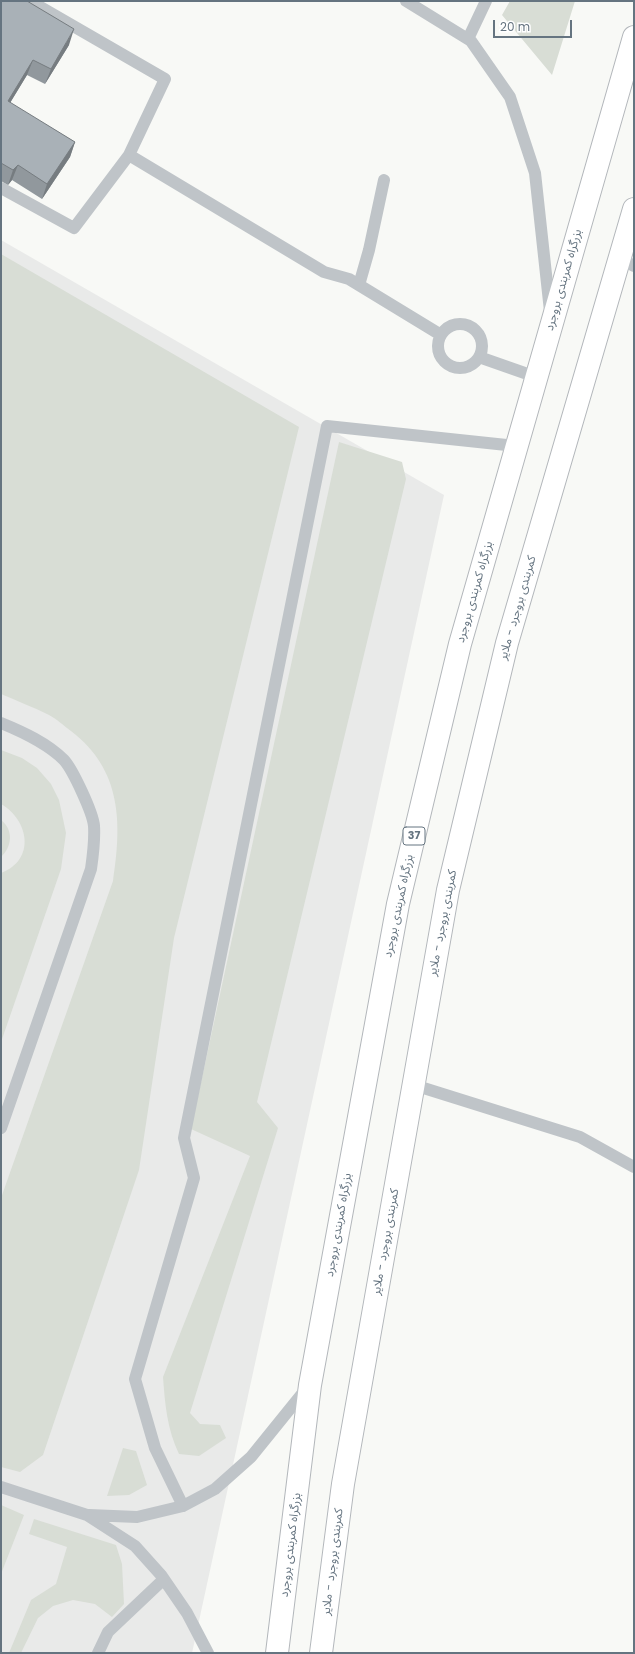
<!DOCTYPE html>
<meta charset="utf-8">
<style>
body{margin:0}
#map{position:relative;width:635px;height:1654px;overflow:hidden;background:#f8f9f6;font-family:Poppins,sans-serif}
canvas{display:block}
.frame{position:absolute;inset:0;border:2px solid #657480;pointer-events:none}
.scale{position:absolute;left:493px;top:20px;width:79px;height:18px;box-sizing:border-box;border:2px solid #657480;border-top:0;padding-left:5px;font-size:12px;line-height:14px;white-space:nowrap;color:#657480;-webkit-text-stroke:3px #fff;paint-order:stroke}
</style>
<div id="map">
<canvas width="635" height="1654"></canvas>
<div class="frame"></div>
<div class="scale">20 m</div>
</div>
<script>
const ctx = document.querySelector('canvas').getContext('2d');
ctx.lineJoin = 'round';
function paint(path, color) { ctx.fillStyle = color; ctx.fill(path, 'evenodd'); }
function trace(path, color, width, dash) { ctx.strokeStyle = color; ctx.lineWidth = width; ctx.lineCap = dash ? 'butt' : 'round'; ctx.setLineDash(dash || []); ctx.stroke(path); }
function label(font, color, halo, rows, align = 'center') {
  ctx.font = font + ' Poppins,"Noto Sans Arabic",sans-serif'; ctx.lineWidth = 4; ctx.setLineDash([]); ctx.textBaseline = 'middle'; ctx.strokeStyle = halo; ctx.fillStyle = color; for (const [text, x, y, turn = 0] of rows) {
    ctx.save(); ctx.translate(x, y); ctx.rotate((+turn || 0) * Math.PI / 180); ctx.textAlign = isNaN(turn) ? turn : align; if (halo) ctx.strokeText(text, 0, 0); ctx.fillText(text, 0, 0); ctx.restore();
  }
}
paint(new Path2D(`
 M1 240 444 495 192 1653H1Z`), '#e9eae9');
paint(new Path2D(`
 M510 1H575L552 75 502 15Z
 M1 254 299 427 174 938 139 1170 43 1455 20 1472 1 1467V1198L113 881C122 823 122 770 71 731 64 726 57 719 49 715 33 707 17 701 1 694Z
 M339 442 402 462 406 479 257 1102 278 1128 190 1413 200 1424 220 1425 226 1438 199 1456 179 1454C167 1429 165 1404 163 1377L250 1156 191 1129Z
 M1 750 22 758 37 768 51 784 59 800 66 833 61 869 1 1042V873C36 860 29 820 1 804Z
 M1 820C14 830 12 847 1 857Z
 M123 1448 136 1451 147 1485 129 1495 107 1496Z
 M1 1505 24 1515 1 1574Z
 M34 1519 116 1545 122 1564 124 1604 112 1617 95 1604 73 1600 53 1606 38 1618 21 1653H9L31 1600 56 1584 67 1547 29 1534Z`), '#d8ddd5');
const trunk = new Path2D(`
 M277 1653 310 1385 398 904 460 644 634 37
 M321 1653 343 1484 448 890 507 643 634 209`);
trace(trunk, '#b3b7bb', 24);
trace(new Path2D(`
 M406 1 471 41 510 97 535 173 550 311
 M468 39 486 1
 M129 155 324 272 349 279 441 335
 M1 188 74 228 129 155 165 79 30 1
 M620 258 634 266
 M359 285 369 250 384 180
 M438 346a22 22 0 1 1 44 0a22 22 0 1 1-44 0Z
 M479 357 536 377
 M1 723C23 732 47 743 64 760 73 770 93 813 94 826 95 841 93 855 91 869L1 1128
 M414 1085 580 1137 634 1167
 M1 1487 87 1515 135 1546 161 1575 187 1613 208 1653
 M183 1506 155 1448 135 1379 194 1178 184 1138 327 426 516 446
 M89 1515 137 1517 183 1506 215 1489 251 1457 306 1389
 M98 1653 108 1632 164 1579`), '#bfc4c8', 12);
trace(trunk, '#fff', 22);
paint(new Path2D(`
 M1 1 69 45 45 84 27 75 10 103 75 142 70 157 42 199 12 180 8 185 1 181Z`), '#91989d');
paint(new Path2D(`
 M74 29 69 45 45 84 51 69Z
 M33 60 27 75 2 116 8 101Z
 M75 142 70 157 42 199 47 184Z
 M18 165 12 180 8 185 13 170Z`), '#767c80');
const building = new Path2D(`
 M1 1H27L74 29 51 69 33 60 8 101 75 142 47 184 18 165 13 170 1 163Z`);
paint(building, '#a9b1b7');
trace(building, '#767c80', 1);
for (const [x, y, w] of [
 [414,836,22]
]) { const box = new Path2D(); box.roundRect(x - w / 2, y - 9, w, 18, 3); ctx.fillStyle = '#fff'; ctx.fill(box); trace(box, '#657480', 1); }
label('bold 11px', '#657480', null, [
 ["37",414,836]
]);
label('12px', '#657480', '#fff', [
 ["بزرگراه کمربندی بروجرد",564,280,-74],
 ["بزرگراه کمربندی بروجرد",475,592,-74],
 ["کمربندی بروجرد - ملایر",518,608,-74],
 ["بزرگراه کمربندی بروجرد",399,906,-78],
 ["کمربندی بروجرد - ملایر",443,923,-79],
 ["بزرگراه کمربندی بروجرد",339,1225,-80],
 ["کمربندی بروجرد - ملایر",386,1242,-80],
 ["بزرگراه کمربندی بروجرد",291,1545,-83],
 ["کمربندی بروجرد - ملایر",333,1562,-83]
]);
</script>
